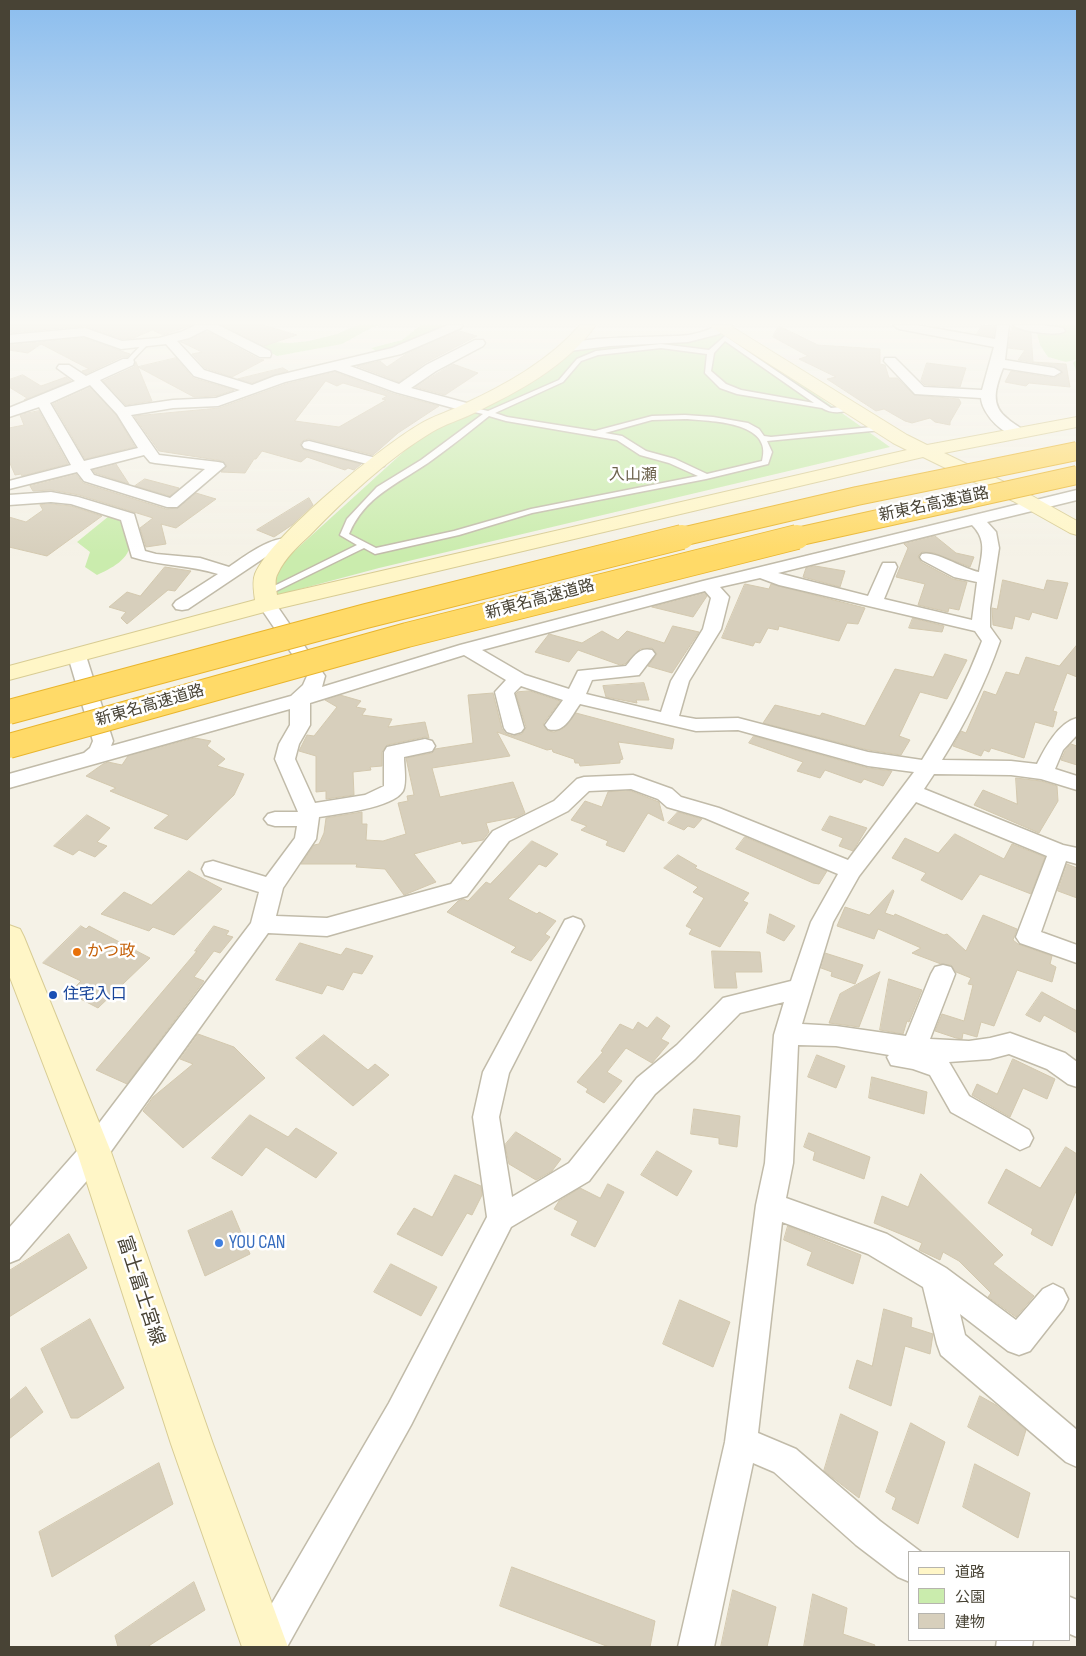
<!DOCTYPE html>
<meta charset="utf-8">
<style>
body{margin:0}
#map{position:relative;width:1086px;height:1656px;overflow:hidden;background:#f5f2e7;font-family:"Sofia Sans Condensed","Noto Sans JP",sans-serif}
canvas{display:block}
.frame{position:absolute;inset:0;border:10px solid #484335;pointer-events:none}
.legend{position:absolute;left:908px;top:1551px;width:162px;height:90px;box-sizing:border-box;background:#fff;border:1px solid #b6b4ae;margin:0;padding:6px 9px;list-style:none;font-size:15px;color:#484335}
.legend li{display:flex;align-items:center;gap:10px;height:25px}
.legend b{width:25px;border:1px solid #b6b4ae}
</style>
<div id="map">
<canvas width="1086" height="1656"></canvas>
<div class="frame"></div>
<ul class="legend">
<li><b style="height:6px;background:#fff6c7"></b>道路</li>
<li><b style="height:14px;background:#caecad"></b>公園</li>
<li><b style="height:14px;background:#d7cfbc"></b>建物</li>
</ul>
</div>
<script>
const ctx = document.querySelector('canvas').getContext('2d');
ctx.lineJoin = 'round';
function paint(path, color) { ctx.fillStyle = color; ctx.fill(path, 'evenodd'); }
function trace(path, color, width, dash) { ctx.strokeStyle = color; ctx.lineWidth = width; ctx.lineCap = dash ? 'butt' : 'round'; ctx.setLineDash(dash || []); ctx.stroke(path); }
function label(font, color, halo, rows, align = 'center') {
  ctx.font = font + ' "Sofia Sans Condensed","Noto Sans JP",sans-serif'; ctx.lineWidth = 5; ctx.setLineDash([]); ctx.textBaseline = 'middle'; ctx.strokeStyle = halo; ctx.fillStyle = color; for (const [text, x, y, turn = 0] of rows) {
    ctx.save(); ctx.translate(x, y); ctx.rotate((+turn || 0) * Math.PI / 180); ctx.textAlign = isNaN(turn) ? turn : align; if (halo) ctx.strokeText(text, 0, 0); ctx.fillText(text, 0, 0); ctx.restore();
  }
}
paint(new Path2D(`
 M358 325H384L373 327 342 344 277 356 257 345 273 342 290 343 309 341 337 334Z
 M421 325H454L381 354 371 348 402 340Z
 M1054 325H1077V372L1073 363 1077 359 1066 362 1048 357 1040 345 1036 330 1046 329Z
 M723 329 890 447 379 568 274 596 279 565 421 436 573 346 686 340Z
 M109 516 121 520C123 526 129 535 130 542 131 559 110 569 97 575L85 567 90 552 77 542Z`), '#caecad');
const building = new Path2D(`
 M9 325H192L163 335 152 330 134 338 122 339 85 326 9 333Z
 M221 325H263L297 335 264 346Z
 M983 325 995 326 993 337 977 334Z
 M779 326 818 345 880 349V364L885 365 889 378H897L914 395 959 399 961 403 950 422V425L935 422 930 418 912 423 905 421 884 409 876 411 827 379 836 377 799 359 808 356 773 337Z
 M1012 327 1031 333 1033 362 1066 364 1070 387 1029 383 1026 386 1005 382 1011 371 1054 378 1063 373 1054 366 1018 360 1025 350 1008 348Z
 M207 331 259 359 264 360 232 377 205 368 192 354 202 352 181 342Z
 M459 331 477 336 425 363 399 382 357 366 380 361 387 367 406 354Z
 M84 338 130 354 127 357H122L86 374 82 371 89 369 41 344 28 353 9 350V345Z
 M176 358 193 378 234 390 216 396 194 397 138 367Z
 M136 362 152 401 126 405 103 381 134 367Z
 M927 363 966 368 960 387 925 385 921 381Z
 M453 364 478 373 445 395 415 387Z
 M283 368 288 371 252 383 238 379Z
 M335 372 394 394 439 406 398 433 373 455 309 439 304 440 300 444 304 450 361 464 354 470 348 468 345 470 307 457 301 462 262 451 256 459H254L245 473 221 472 227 466 223 461 159 451 134 416 219 408 286 384ZM326 381 337 386 343 383 387 396 382 399 386 400 339 427 295 421Z
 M23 375 41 386 66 377 71 381 24 400 27 398 9 387V380Z
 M90 387 116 415 135 447 85 459 53 404Z
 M39 411 68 464 22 476 21 474 15 475 9 461V428L24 425 20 415Z
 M116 464 129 484 95 473 93 470Z
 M76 474 83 483 166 509 178 508 196 493 216 499 176 528 161 524 166 544 146 547 140 528 153 518 79 495 51 490 33 491 30 486Z
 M145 479 179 488 170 496 135 486Z
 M309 498 313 505 292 525 274 537 257 530Z
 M51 504 71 506 102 516 47 556 9 547V517L26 522 43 510 40 505Z
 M935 536 956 553 974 557 970 567 934 553 922 552 918 556 921 562 953 579 967 582 959 610 949 608 948 612 918 605 925 584 896 577 908 548 904 544Z
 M815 566 845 571 840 587 803 577 806 568Z
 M165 567 191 571 175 591 168 590 127 624 121 618 126 612 109 607 127 592 140 596Z
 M1003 580 1044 590 1047 580 1068 583 1057 619 1032 612 1029 620 1015 616 1012 629 993 625 992 608 997 609Z
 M745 584 769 589 771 584 865 608 858 624 847 623 839 641 779 626 778 630 768 628 760 643 755 642 753 646 722 638Z
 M705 593 707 596 693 617 652 607Z
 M913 618 944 626 942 632 909 628Z
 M673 626 699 632 672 673 648 666 657 654 652 648 640 649 625 664 620 665 578 650 569 662 535 652 549 634 582 643 602 631 618 640 627 631 664 643Z
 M1077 645V677L1067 673 1053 711 1057 712 1053 727 1035 722 1024 758 991 748 989 752 984 750 981 756 953 746 961 731 966 733 984 691 996 695 1006 672 1019 675 1026 657 1059 666Z
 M945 654 967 660 947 699 920 692 899 736 910 740 901 755 868 750 763 723 775 705 820 716 822 713 865 726 895 669 933 677Z
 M644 683 649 700H636L637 703 606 697 603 686Z
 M530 691 560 701 543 724 548 731 554 732 564 728 576 713 674 739 672 749 618 742 623 759 620 760V763L580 766 579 763H575L574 759 553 752 552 749 547 750 497 732 510 756 432 768 440 797 513 782 525 813 517 817 486 823 489 832 483 840 462 844 461 841 414 854 436 882 404 895 385 869 356 867 357 864H301L314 845 319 844 324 833 326 818 362 812V824H367L366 840 383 841 406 834 398 803 408 801 407 796 414 795 406 758 432 753 435 749 473 743 468 695 493 693 502 729 506 734 513 736 522 734 526 727 516 694 518 692Z
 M340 695 361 701 356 707 366 709 362 715 392 719 388 727 425 722 429 738 425 737 387 745 382 752V766L370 767 371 770 353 772 354 795 326 799V791L316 792V756L299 751 307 735 314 736 337 707 325 700Z
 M754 736 868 768 892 771 883 786 864 779 861 783 825 770 820 778 797 771 803 762 749 743Z
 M195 738 211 741 207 746 225 759 217 766 244 774 234 795 187 840 154 828 169 815 110 791 116 788 86 776 103 764 108 762 122 765 128 756Z
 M1071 744 1077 746V765L1061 760 1065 751Z
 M1016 778 1041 781 1057 786 1058 801 1039 833 974 805 983 790 1017 804Z
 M631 791 659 802 664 821 648 813 624 852 606 845 608 841 581 830 587 826 571 820 585 801 602 807 608 792Z
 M678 812 702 819 694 828 688 826 684 830 668 823Z
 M87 815 110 828 97 842 107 846 95 857 79 850 73 855 54 846Z
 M830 816 867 828 853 851 839 846 843 838 822 830Z
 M955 834 1004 859 1012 844 1045 857 1031 894 980 874 962 900 921 880 926 873 892 858 905 838 938 853Z
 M745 837 827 871 819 884 813 883 736 849Z
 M532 841 558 854 546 867 539 864 508 899 537 914 539 912 556 921 545 934 550 937 531 961 511 952 516 947 447 912 458 901 463 899 468 901 486 882 490 884Z
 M678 855 697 866 695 868 749 893 743 901 748 903 720 947 689 934 692 929 686 926 704 898 693 892 698 887 664 868Z
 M1067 864 1077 868V898L1058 891Z
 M189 871 222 889 174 935 153 927 149 931 101 914 124 892 151 905Z
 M893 890 894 891 885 913 894 916 895 914 944 935 947 934 966 951 983 915 1017 929 1013 940 1018 944 1052 956 1050 964 1056 967 1052 982 1017 970 994 1026 981 1022 977 1037 963 1033 962 1039 956 1038 935 1031 942 1014 964 1021 973 985 968 984 971 978 956 972 951 965 941 964 912 953 921 948 878 929 874 939 837 926 845 907 869 915Z
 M770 914 795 926 784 941 767 933Z
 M81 926 86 929 89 926 150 958 98 1008 69 993 81 981 43 963Z
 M214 926 229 931 226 935 233 937 220 953 214 951 194 977 204 981 127 1084 96 1070 197 951H195Z
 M300 943 341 955 346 948 373 956 362 974 353 972 343 990 327 985 322 994 276 980Z
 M712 951 760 952 762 972H735L737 988H715Z
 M825 953 863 965 855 984 831 976 832 972 821 968Z
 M880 972 859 1027 829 1023 840 994Z
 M889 979 922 990 909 1022 907 1021 903 1034 880 1030Z
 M1042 992 1077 1011V1033L1044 1015 1040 1022 1026 1015Z
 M657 1017 670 1026 661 1039 669 1043 652 1063 626 1048 607 1072 622 1081 604 1103 586 1092 588 1089 577 1082 603 1052 601 1051 620 1024 633 1030 638 1022 647 1028Z
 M198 1034 234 1047 265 1078 183 1148 143 1111 153 1097 193 1064 180 1059Z
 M324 1035 368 1070 375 1064 389 1075 353 1106 296 1058Z
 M817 1055 845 1066 836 1088 808 1077Z
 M1013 1059 1055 1079 1047 1099 1023 1088 1010 1117 972 1095 977 1084 997 1094Z
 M872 1077 927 1092 924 1114 869 1098Z
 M694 1109 740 1116 737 1147 719 1144V1138L691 1134Z
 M250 1115 288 1137 296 1128 337 1153 316 1178 266 1147 242 1176 212 1158Z
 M516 1132 561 1159 552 1171 536 1180 509 1164 505 1145Z
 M809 1133 870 1157 864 1179 813 1160 815 1152 804 1147Z
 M1066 1147 1077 1154V1189L1052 1246 1031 1234 1033 1229 988 1203 1006 1169 1040 1188Z
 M657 1151 692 1171 677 1196 641 1175Z
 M921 1174 1003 1255 993 1264 1034 1296 1016 1317 988 1297 991 1293 959 1261 943 1252 940 1260 919 1250 922 1243 874 1223 882 1196 908 1207Z
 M455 1175 481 1186 482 1195 472 1215 467 1213 442 1256 397 1234 414 1208 432 1217Z
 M608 1184 624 1192 595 1247 571 1235 578 1221 554 1209 559 1201 580 1188 600 1198Z
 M232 1211 250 1254 205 1276 188 1231Z
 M788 1226 861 1255 853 1284 807 1265 812 1252 784 1240Z
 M69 1234 87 1268 9 1317V1271Z
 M391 1264 437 1287 421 1316 374 1292Z
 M680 1300 730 1322 713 1367 663 1344Z
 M884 1309 912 1318 911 1327 933 1334 930 1354 905 1346 891 1406 849 1388 857 1360 872 1366Z
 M90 1319 124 1388 78 1418H71L41 1349Z
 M26 1387 43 1412 9 1439V1401Z
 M980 1396 996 1405 1026 1430 1018 1456 968 1427Z
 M841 1414 878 1432 859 1498 824 1471Z
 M911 1423 945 1442 918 1524 892 1509 896 1498 886 1492Z
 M159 1463 173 1504 52 1577 39 1532Z
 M975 1464 1030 1493 1018 1538 963 1507Z
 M512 1567 655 1621 650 1647H609L500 1606Z
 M194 1582 205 1610 147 1647H118L115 1636Z
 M733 1590 776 1607 767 1647H721Z
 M813 1594 847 1608 843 1634 875 1645 874 1647H804Z`);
paint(building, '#d7cfbc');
trace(building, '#d3c8ae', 1);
const lane = new Path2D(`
 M725 336 831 408 850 406 854 408C845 413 831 414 822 408L737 394 720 388 705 373 707 354 661 348 598 355 581 361 563 382 495 413 507 417 595 431 652 416 685 415 713 417 748 423 759 429 764 436 771 437 882 426 886 428 882 430 767 441 772 452 768 464 706 479 532 513 459 535 375 554 364 548 268 595 265 596 260 593 357 545 340 535 347 519 377 487 421 460 483 414 466 410V406L488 411 559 380 577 359 596 351 661 344 709 350ZM725 341 814 403 741 390 726 384 711 371 714 353ZM489 416 506 421 617 440 640 455 669 463 698 476 531 509 454 531 376 548 349 534C364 497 397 484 428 463 449 448 469 432 489 416ZM685 419C709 421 774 421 762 461L707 474 675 459 646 451 622 436 605 433 652 420Z
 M144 342 149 343 130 363H126V361Z`);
const street = new Path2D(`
 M196 325H218L270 351 271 354 270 357H260L207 329 189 338 177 341 204 370 252 385 275 376 392 348 448 325H463L461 328 401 354 350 366 399 384 426 365 475 340H483L485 343 483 346 436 371 411 388 474 405 476 408 474 411H464L395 392 335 370 285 382 218 406 173 408 131 415 159 455 218 462 223 463 225 466 177 507H167L84 481 77 472 9 489V481L71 465 39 407 9 417V408L75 381 57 368 59 365H69L86 376 123 359H133L134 362 133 365 100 380 125 407 173 400 216 398 240 390 194 376 166 344 121 349 84 336 9 343V335L85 328 122 341 159 338 181 332ZM90 385 117 414 138 448 84 461 50 403ZM144 455 150 462 155 463 205 469 170 498 94 475 90 469Z
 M718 325H732L719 334 688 342 610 346 569 351 563 347C573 335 667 338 689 335 699 333 709 330 718 325Z
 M893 325H916L995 339 997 325H1009L1005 360 1054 368 1061 372 1054 376 1003 368C996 387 989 405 1008 419 1013 424 1020 426 1024 432L1022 435C1005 439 982 414 981 398L915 394 884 361 885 358H895L924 387 982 390 994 347 899 329Z
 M1013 325H1041L1063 328 1065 331C1059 337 1019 331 1013 325Z
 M309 441 384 460 386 463 384 466 379 467 304 448 302 445 304 442Z
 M1077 490V500L987 522 996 532 999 548 990 608V627L1000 641C985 684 966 722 942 760L1011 761 1037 764C1045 748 1058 723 1077 718V735L1063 750 1055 769 1077 776V790L1041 779 1011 775 934 774 924 789 1063 845 1077 848V864L1066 861 1041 932 1077 945V963L1020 943 1016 937 1047 856 916 802 859 876 833 922 802 1024 836 1026 906 1036 931 974 935 967 943 965 951 967 955 974 930 1039 969 1041 990 1038 1010 1033 1065 1053 1077 1062V1087L1068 1084 1047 1069 1009 1054 990 1059 949 1062 969 1096 1029 1130 1033 1138 1029 1146 1020 1150 951 1112 930 1075 913 1069 891 1065 887 1057 889 1055 836 1046 798 1045 793 1163 786 1198 887 1234 946 1268 1016 1320 1043 1289 1053 1284 1063 1289 1068 1299 1063 1309 1030 1351 1019 1355 1008 1351 960 1314 965 1335 1077 1430V1467L1066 1462 941 1355 937 1344 923 1287 868 1254 782 1222 758 1433 796 1449 880 1521 921 1552H910V1582L898 1577 856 1545 774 1472 753 1463 714 1647H678L725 1442 756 1205 765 1163 774 1035 784 1002 740 1013 695 1059 655 1094 589 1181 511 1227 411 1425 287 1647H249L254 1634 389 1403 487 1217 473 1117 483 1072 565 920 573 917 581 920 584 926 509 1073 499 1117 512 1197 569 1163 637 1078 677 1045 723 998 791 981 811 922 838 874 705 818 667 807 658 799 631 789 589 791 568 811 509 841 467 896 327 936 268 933 104 1161 19 1259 9 1263V1228L84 1143 251 923 259 892 205 875 202 869 205 863 213 861 266 877 295 838 297 826H275L268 824 264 819 268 814 275 812H298L275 759 279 744 290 725V709L9 788V774L84 753 90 748 93 741 68 656 71 652 77 650 83 652 86 656 113 741 111 746 291 696 303 685 307 676 258 604 261 600 267 599 273 600 325 676 322 687 460 645 703 581ZM972 525C987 540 982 553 979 572 963 569 935 550 922 554L920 557 922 560 954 577 977 582 972 620 884 599 897 567 895 563H883L881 567 868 596 778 573ZM760 578 779 585 975 631 982 641C966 683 946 722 922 760L868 752 738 718 696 719 679 716 689 681 721 629 729 597 720 587ZM705 591 711 598 703 629 671 681 661 712 586 694 592 680 639 675 655 654 652 650C639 647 634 656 626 666L578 671 569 689 525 675 482 650ZM464 655 506 680 495 692 504 728 507 732 514 734 521 732 524 728 514 693 521 686 563 700 545 725 548 729C565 734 571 716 580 704L696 731 738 730 868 766 914 772 848 860 719 808 681 797 672 789 633 775 584 777 577 779 554 801 493 831 451 884 327 918 276 916 283 888 316 839 319 817C337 814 393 808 403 791 407 783 404 766 404 757L432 751 435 746 432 741 425 739 387 747 384 752V786L365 795 315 803 295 759 299 744 310 725V703Z
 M51 492 78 497 134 514 145 551 156 554 200 558 229 567C245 556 273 534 294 539L296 542 294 545 273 552 188 609 182 610 176 609 173 605 176 601 218 574C190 565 160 566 132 557L121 520 71 504 51 502 9 505V495Z
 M1070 1597 1077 1600V1637L1070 1634Z
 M997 1640H1033L1032 1647H996Z`);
const secondary = new Path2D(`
 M580 325H596C567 366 518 392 474 413 460 420 445 424 432 432 387 459 346 498 310 535 298 546 285 558 278 573 274 579 276 588 277 595L907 450 893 443 713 328 711 325H729L907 435 927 445 1077 417V427L944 453 1027 493 1077 521V535L1070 533 1013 501 923 457 272 610 9 680V666L255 600C254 592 252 582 255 574 272 535 382 446 420 424 433 416 448 412 462 405 505 385 549 361 580 325Z
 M9 925 20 929 24 937 111 1152 213 1444 288 1647H242L171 1444 77 1152 9 975Z`);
trace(lane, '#c1bba9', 3);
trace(street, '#c1bba9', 3);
trace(secondary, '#d8cc94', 2);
paint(lane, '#fff');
paint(street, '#fff');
paint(secondary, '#fff6c7');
const highwayBridgeFar1 = new Path2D(`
 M677 538 857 496 1077 451
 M792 538 1077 475`);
const highwayBridge = new Path2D(`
 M9 712 366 616 682 537
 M9 746 407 635 797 537`);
trace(highwayBridgeFar1, '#e9b52d', 20, []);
trace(highwayBridge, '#e9b52d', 26, []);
trace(highwayBridgeFar1, '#ffda68', 18);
trace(highwayBridge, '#ffda68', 24);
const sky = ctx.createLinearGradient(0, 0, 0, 556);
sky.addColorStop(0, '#8bbdee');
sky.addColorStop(0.58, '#faf9f4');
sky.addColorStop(1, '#faf9f400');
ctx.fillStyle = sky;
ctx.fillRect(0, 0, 1086, 556);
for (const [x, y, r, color] of [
 [77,952,5,"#e8710a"],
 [53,995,5,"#1a4fb4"],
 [219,1243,5,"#3f7fe0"]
]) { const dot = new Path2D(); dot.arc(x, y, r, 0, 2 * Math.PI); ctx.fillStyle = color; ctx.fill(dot); trace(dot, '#fff', 2); }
label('16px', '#6c624c', '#fff', [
 ["入山瀬",633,476]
]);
label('16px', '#484335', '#fff', [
 ["新東名高速道路",934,505,-12],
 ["新東名高速道路",540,600,-15],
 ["新東名高速道路",150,706,-16]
]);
label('16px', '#c56008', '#fff', [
 ["かつ政",87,952]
], 'left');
label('16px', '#164399', '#fff', [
 ["住宅入口",63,995]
], 'left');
label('19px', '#366cbe', '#fff', [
 ["YOU CAN",229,1243]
], 'left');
label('19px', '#484335', '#fff', [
 ["富士富士宮線",140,1291,72]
]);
</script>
